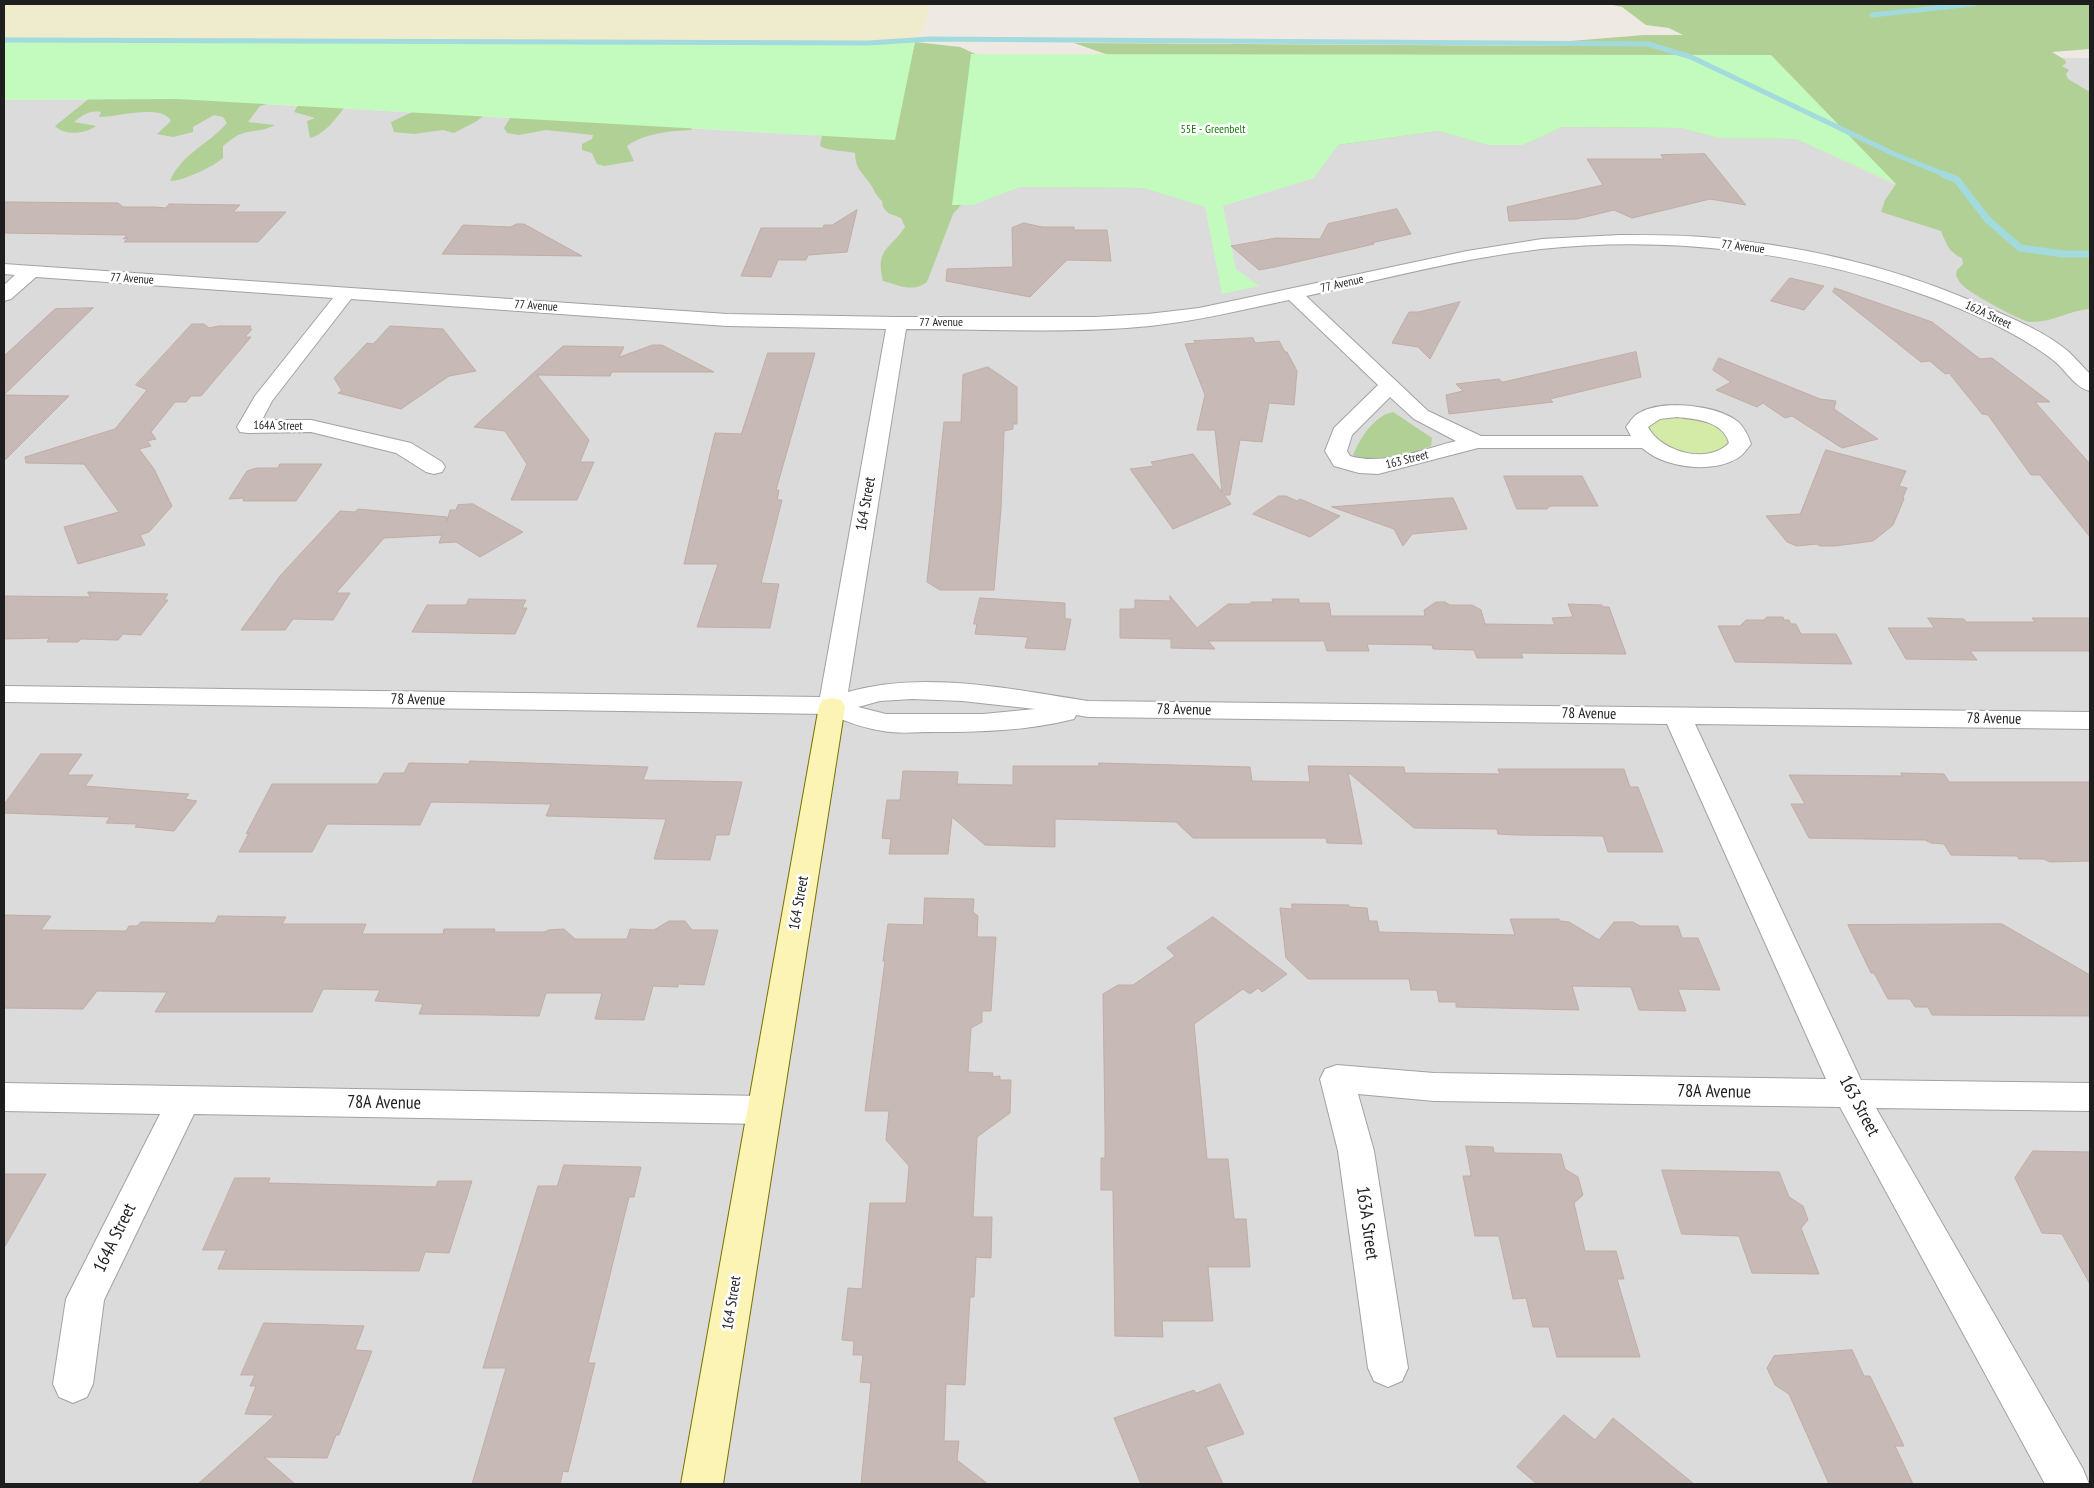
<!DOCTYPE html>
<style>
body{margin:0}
#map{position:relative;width:2094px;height:1488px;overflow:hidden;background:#efe9e3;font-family:"PT Sans Narrow",sans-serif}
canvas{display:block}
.frame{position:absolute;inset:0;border:5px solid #1e1e1e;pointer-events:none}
</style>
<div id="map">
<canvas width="2094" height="1488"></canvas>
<div class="frame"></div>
</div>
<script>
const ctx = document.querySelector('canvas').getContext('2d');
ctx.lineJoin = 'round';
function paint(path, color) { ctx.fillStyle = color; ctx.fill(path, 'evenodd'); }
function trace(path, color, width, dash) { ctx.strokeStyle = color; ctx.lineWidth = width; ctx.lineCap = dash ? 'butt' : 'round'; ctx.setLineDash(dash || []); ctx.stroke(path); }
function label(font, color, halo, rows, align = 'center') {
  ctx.font = font + ' "PT Sans Narrow",sans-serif'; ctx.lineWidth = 5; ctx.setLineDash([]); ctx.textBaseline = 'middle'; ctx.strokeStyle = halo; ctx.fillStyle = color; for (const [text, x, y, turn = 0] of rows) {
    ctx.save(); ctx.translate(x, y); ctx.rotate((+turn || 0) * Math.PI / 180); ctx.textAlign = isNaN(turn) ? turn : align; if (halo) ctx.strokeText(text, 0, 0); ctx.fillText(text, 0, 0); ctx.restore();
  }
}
paint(new Path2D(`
 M1771 56 2090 58V1484H4V100L177 99 895 140 1017 187 1143 188 1213 209 1309 177 1333 146 1438 131 1488 145H1523L1562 127 1681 128 1719 138 1796 139 1894 184Z`), '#dcdbdb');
paint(new Path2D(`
 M4 4H930L924 27 915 42 4 37Z`), '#efecce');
paint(new Path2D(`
 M1672 415 1699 418 1721 427 1731 440 1729 446 1713 455H1686L1659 446 1645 426 1650 420Z`), '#d3eba7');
paint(new Path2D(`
 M1608 4H2090V49L2052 52 2065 60 2066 63 2062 66 2069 70 2066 74 2068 79 2090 92V309C2070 310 2051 323 2030 322 2022 322 1970 293 1963 286 1960 283 1958 279 1956 276L1957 270 1963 264 1962 258C1949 253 1946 243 1941 231L1881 212 1885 200 1896 184 1796 139 1719 138 1681 128 1562 127 1523 145H1488L1438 131 1333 146 1309 177 1213 209 1143 188 1017 187 963 203 953 214 927 282C914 293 898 285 883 281 875 248 890 250 905 227L901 218 888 213 883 207 882 201C876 196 875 191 871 185 862 171 856 171 855 153 842 150 832 152 820 146L822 136 804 134 910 63 915 42 960 47 995 63 1137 65 1074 43 1569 46 1570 41 1644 35H1683L1669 28 1646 25 1622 7Z
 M109 93 348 102C339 115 326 134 310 138L307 121 315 118 294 112 298 105 270 103 260 106 248 122 275 125C264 131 255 130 244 133 235 135 230 141 223 146V158C213 167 183 181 170 181 181 154 209 144 227 123L223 117 214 115 193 127V132L173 137 157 134 171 121C162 103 114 118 99 117L101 112C89 110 83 115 74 122L96 126C86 134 64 136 55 126L90 98Z
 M423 107 487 113 477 121 454 133 443 130 414 134 394 132 391 122Z
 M513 113 677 126 691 128 692 130C670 131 645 133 627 146L634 161 604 166 597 164 592 153 582 150V144L592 139 593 135 546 130 519 135 507 133 504 128Z
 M1393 412 1432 438 1431 446C1409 454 1376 467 1353 455 1360 439 1373 416 1393 412Z`), '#b1d096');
paint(new Path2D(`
 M4 37 915 42 895 140 177 99 4 100Z
 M971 54 1771 55 1896 184 1796 139 1719 138 1681 128 1562 127 1523 145H1488L1438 131 1338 145 1314 178 1223 206 1236 269 1259 286 1222 294 1205 207 1143 188 1020 187 973 205H952Z`), '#c3fbbe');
trace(new Path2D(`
 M1872 15 1973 4
 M4 40 868 43 930 39 1648 44 1691 57 1894 154 1946 175`), '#a2dade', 5);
trace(new Path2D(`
 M1943 174 1957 180 1987 219 2020 248 2064 254H2090`), '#a2dade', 7);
const building = new Path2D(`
 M1705 154 1746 205 1710 199 1632 218 1614 210 1577 219 1509 221 1507 207 1603 185 1587 159H1664L1661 155Z
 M4 202 118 203 123 207H155L166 208 169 204 240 205 233 212H286L258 242H124L128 238 123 239 127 235 4 233Z
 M1397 209 1411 234 1371 243 1374 244 1275 267 1259 270 1231 246 1276 238 1320 239 1328 224Z
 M857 210 847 252 808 255 806 260H778L771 277 741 276 761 228H823L824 225H832Z
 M1024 223 1042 227H1074V230H1107L1111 261 1067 260 1030 297 946 281 947 269 1013 267 1012 228Z
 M517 224H524L582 256 442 254 463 225 510 227Z
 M1790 278 1824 286 1804 310 1771 301Z
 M1835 288 1932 322 1980 359 1992 358 2050 402H2035L2090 464V537L2040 475H2031L1988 415 1982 414 1949 373 1945 374 1930 361 1921 362 1833 292Z
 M1460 302 1430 359 1418 347 1392 343 1409 312H1418Z
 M93 308 4 395V356L55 309Z
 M192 324H204L209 328 219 326H251L249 329H252L245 337H251L201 396H191L186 402H175L151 432 156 439 147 441 151 446 139 449 154 469 172 506 149 532 140 535 145 545 78 564 64 527 119 512 84 464 26 463 25 457 115 429 147 390 136 385Z
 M390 326 443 329 476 371 449 376 401 409 338 393 342 391 334 378 367 343 373 344Z
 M1253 338 1255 343 1279 341 1285 352H1287L1297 371 1294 405 1269 403 1262 442 1240 440 1230 495H1224L1231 504 1173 529 1130 469 1154 466 1151 462 1193 454 1222 492 1215 430H1197L1205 395 1185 344 1196 343 1194 341Z
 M653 345H662L714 372H612L610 376 537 375 589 440 580 462H594L577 500H511L527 464 505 431 474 427 563 346 624 347 619 357Z
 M1636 352 1641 377 1550 399 1553 402 1449 414 1446 395 1463 391 1456 384 1499 379 1502 382Z
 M768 353H815L776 490H779L777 500H782L761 583 779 584 770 628 697 627 718 564H684L715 433 741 434Z
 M1719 358 1820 399 1836 401 1834 409 1878 439 1842 448 1792 416 1785 418 1763 403 1757 407 1716 390 1731 382 1713 370Z
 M988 367 1017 387V424H1013V429L1004 431 1001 509 994 590H940L927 582 944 422H961L963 375Z
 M4 395 69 396 4 461Z
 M1826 450 1906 471 1899 486 1907 488 1903 497 1904 499 1893 525 1873 541 1835 546H1820L1817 544 1797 546 1787 542 1766 516 1800 514Z
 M280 464H322L296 501H243L244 498 229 499 247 471 257 468H278Z
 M1504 476H1582L1598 506H1550L1547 509H1517Z
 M1279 496H1286L1297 501 1300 499 1340 516 1310 537 1253 514Z
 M1447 498H1453L1467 529 1412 534 1403 546 1394 529 1332 507Z
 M473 504 523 532 480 557 456 542 439 543 442 535 384 538 336 593H350L333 620 293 619 285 630H241L280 576 340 511 355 512 358 509 447 517V521L450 510H456L458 505Z
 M88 592 168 594 164 600H168L141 635 123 634 118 640 81 639 78 642H47L49 638 4 639V596L90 597Z
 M1170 596 1197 628 1228 604H1251V602H1273L1272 599H1299V603H1329L1331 616H1425L1424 610 1436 602H1445L1450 605H1472L1481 610 1485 624 1555 625 1552 618 1573 617 1568 604 1602 605 1603 607H1609L1626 654 1521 653 1523 658H1477L1474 650 1433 649 1432 645 1367 644 1369 651H1327L1324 641H1208L1215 649 1171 648V639L1120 638V609H1133L1135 607V600L1170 601Z
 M980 598 1065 603V619H1071L1065 650 1025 648 1028 637 975 634 977 624H974Z
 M469 599 526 600 522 608H527L515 634 412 632 427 605H466Z
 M1767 617H1783L1784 620H1789L1791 624H1796L1801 634H1836L1852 664 1735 662 1718 626H1740L1746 620H1764Z
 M1928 618 1964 619 1966 622H2035L2032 618H2090V651H1970L1977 660 1906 659 1888 628H1934Z
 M41 754H82L67 775H93L85 786 189 794 185 799 197 801 174 831 135 827 137 824 106 823 110 817 4 813V805Z
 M470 761 648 767 643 780 742 782 729 835H716L710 860 654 859 666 819 546 816 551 804 431 802 420 825 327 824 312 852H239L249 833 246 834 272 784H378L384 773H404L409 763 469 764Z
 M1099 763 1250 767 1252 781 1310 782 1308 766 1404 767 1405 773 1500 774 1498 769H1624L1630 787H1638L1663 852H1608L1603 836 1515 835 1498 834 1497 829 1414 828 1348 772 1362 844 1327 843 1326 838H1193L1176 822 1055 819V847L985 845 952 817 948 854H889L891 839 882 838 887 800H900L903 771 958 772 957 784 1013 785V766H1099Z
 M1901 773 1944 774 1949 782H2090V861L2050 862 2044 859H2019L2017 856 1951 855 1944 844 1931 843 1925 840 1809 838 1791 804H1805L1789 775 1902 776Z
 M925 898 974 899 973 912 978 916 977 937H996L991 1011H982V1022L971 1028 968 1072 993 1073 992 1077 1000 1076V1080H1011L1010 1113 977 1137 973 1217H992L991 1258 976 1257 974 1297H970L965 1385 946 1384 944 1441H959L957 1460 988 1484H861L871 1383 860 1382 863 1355H853L854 1341 842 1340 848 1288 862 1289 870 1203H906L909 1166 886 1140 889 1111H865L885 961H883L888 924 923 925Z
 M1292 904 1349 905V907L1367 908 1369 921H1377L1379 932 1515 935 1510 919H1559L1560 921 1569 922 1599 940 1614 922H1633L1640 926H1678L1682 938H1698L1720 990 1678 989 1686 1011 1639 1010 1631 987 1572 986 1579 1010 1456 1007V1002H1439L1437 990H1411L1409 979H1308L1286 958 1280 908 1292 909Z
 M4 915 51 916 41 930 126 931 129 926H137L141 922 215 923 218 916 286 917 282 924H366L362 934H443L444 929H495L494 932H544L549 930 564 929 575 939H627L630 929 654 930 669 921H685L692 930H718L704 985 678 984V987L653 986 644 1020 595 1019 602 993H546L539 1016 489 1015 419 1014 423 1004 375 1001 380 990 323 989 312 1012H155L167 992 97 991 83 1009 4 1008Z
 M1213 917 1287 974 1262 992 1258 988 1250 994 1243 989 1194 1024 1207 1159H1228L1234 1219H1246L1250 1267H1208L1213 1321H1162L1163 1337 1115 1336 1113 1190H1101V1158H1105V1127L1103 994 1118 985H1133L1175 956 1167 948Z
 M2002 924 2090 975V1016L1932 1015 1928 1007H1915L1910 999H1888L1874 973H1871L1848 925Z
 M1466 1146 1493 1147 1494 1153 1561 1154 1565 1169 1578 1177 1583 1195 1574 1203 1585 1251H1616L1624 1279H1617L1640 1357H1557L1549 1327H1533L1526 1298 1513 1299 1499 1236H1475L1463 1176H1471Z
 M2033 1151 2090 1152V1284L2062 1234 2042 1233 2015 1178Z
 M564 1165 641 1167 634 1197H629L607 1287 588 1363H595L568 1472 563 1471 560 1484H472L506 1368H483L538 1186H557Z
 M1662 1170 1779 1172 1789 1197 1803 1206 1808 1220 1801 1228 1819 1274 1752 1273 1739 1236 1682 1234Z
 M4 1174H46L4 1248Z
 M235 1178H270L268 1183 436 1187 438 1181H472L449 1253 425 1252 419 1271 218 1269 226 1250H203Z
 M264 1323 364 1326 355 1350 372 1351 339 1435H336L327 1458 264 1457 295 1484H198L275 1415 245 1414 256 1386H250L255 1375H241Z
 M1852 1350 1864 1376H1870L1904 1446H1895L1913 1484H1829L1789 1394 1775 1385 1767 1368 1774 1356Z
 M1220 1384 1244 1434 1206 1447 1223 1484H1141L1114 1418 1194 1390 1196 1393Z
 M1564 1415 1595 1440 1613 1418 1694 1484H1537L1517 1467Z`);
paint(building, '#c7bab6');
trace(building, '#c1ada5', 1);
const street = new Path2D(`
 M1620 235C1648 235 1676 235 1703 237 1795 244 1887 265 1972 301 2004 315 2042 329 2069 352 2076 359 2083 367 2090 374V391C2075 388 2065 369 2053 360 2047 355 2039 350 2033 346 2000 325 1961 308 1924 295 1805 252 1668 235 1541 249 1462 258 1384 279 1306 296L1428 411 1481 436H1631L1626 427C1630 422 1633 416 1639 413 1662 399 1716 405 1737 421 1744 427 1748 435 1751 444 1747 449 1743 455 1738 458 1711 474 1665 468 1642 448H1478L1378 474 1359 473 1334 466 1325 451 1334 428 1378 385 1289 300C1242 310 1197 321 1150 326 1070 334 986 329 906 329L848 692C923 670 1012 689 1088 701L2090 712V729L1695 724 1861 1080 2090 1083V1111L1876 1108 2083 1469 2089 1484H2045L1840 1107 1434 1101 1358 1094 1374 1151 1408 1368 1402 1381 1388 1387 1374 1381 1368 1368 1338 1151 1320 1079 1325 1069 1337 1065 1434 1073 1826 1079 1667 724 1088 717 1076 715 1074 719C1027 731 980 732 933 732 917 732 899 734 883 731 864 728 847 722 828 714L4 702V686L820 697 886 329 727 326 351 299 272 401 262 420H311L411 443 442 462 445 467 442 472 434 474 426 472 396 453 311 432 248 433 240 432 237 427 255 396 333 298 36 277 11 299 4 301V285L15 275 4 274V264L727 314 897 317H1095L1148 314 1199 308 1467 251 1542 239ZM1390 397 1414 419 1456 441C1423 449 1384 466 1350 456L1347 451 1352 435ZM1677 417C1696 419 1723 421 1729 443 1708 465 1661 452 1648 427L1660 419ZM912 699 962 701 1035 709 983 714H886L858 707 880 701Z
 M4 1083 764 1096 776 1100 781 1110 776 1120 764 1124 194 1114 104 1300 93 1384 87 1397 73 1403 59 1397 53 1384 66 1299 160 1114 4 1111Z`);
const secondary = new Path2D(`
 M832 698 841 700 845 706 723 1484H681L819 706 823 700Z`);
trace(street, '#a2a2a2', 2);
trace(secondary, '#787201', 2);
paint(street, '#fff');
paint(secondary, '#fbf4b5');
label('12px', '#117f08', '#fff', [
 ["55E - Greenbelt",1213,130]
]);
label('12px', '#1e1e1e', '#fff', [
 ["77 Avenue",1743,247,7],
 ["77 Avenue",132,279,4],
 ["77 Avenue",1342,284,-13],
 ["77 Avenue",536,306,4],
 ["162A Street",1988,315,25],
 ["77 Avenue",941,323],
 ["164A Street",278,426,1],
 ["163 Street",1407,460,-14]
]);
label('15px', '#1e1e1e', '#fff', [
 ["164 Street",866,504,-80],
 ["78 Avenue",418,700,1],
 ["78 Avenue",1184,710,1],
 ["78 Avenue",1589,714,1],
 ["78 Avenue",1994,719,1],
 ["164 Street",799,903,-80],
 ["164 Street",732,1303,-81]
]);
label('18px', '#1e1e1e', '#fff', [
 ["78A Avenue",1714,1092,1],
 ["78A Avenue",384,1103,1],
 ["163 Street",1859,1106,62],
 ["163A Street",1367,1223,82],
 ["164A Street",115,1238,-64]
]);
</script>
